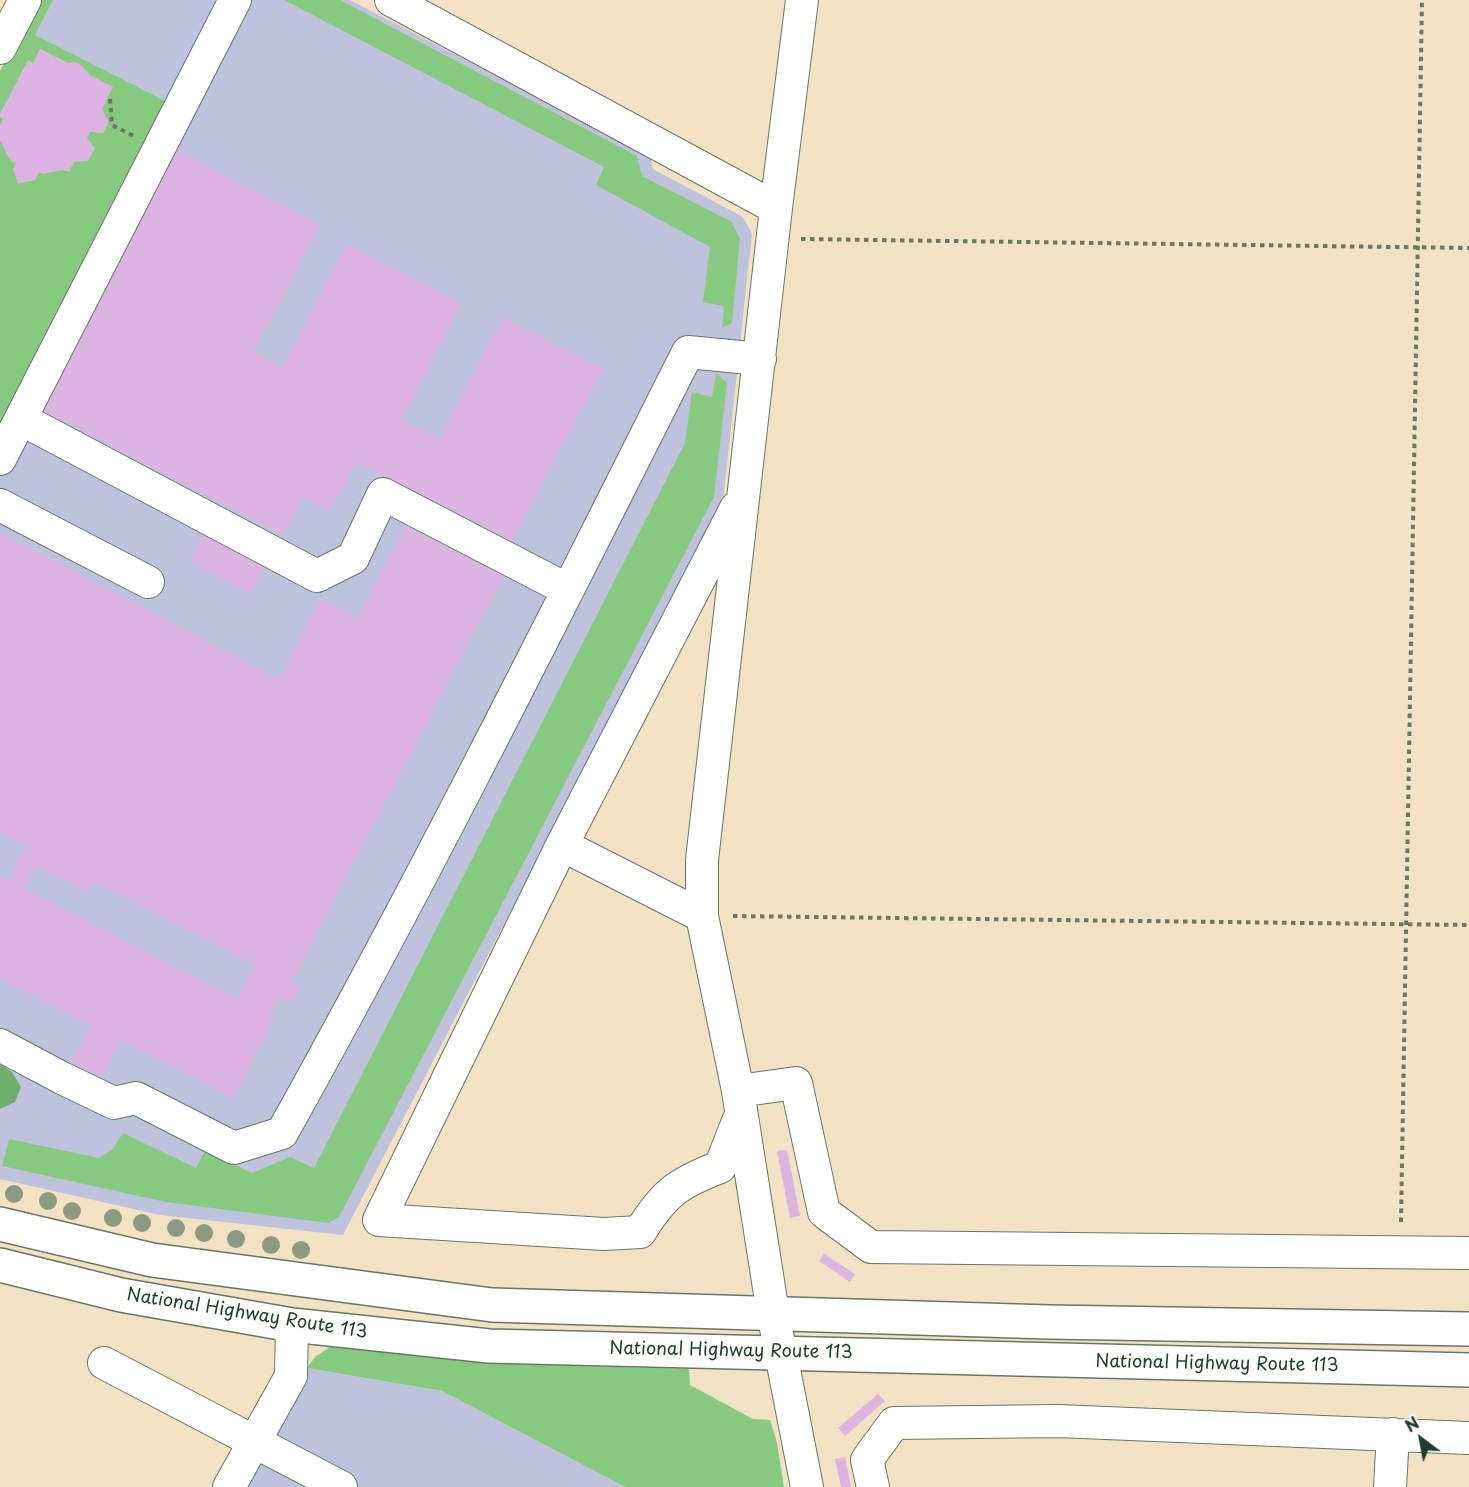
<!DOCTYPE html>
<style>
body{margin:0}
#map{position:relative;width:1469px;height:1487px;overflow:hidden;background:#f1e2c4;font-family:"Playpen Sans",sans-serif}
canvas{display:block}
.north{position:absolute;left:1391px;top:1409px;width:60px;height:60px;-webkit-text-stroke:4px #fdfcf7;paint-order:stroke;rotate:328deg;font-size:16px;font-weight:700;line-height:24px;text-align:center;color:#1f3d34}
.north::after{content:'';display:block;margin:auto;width:21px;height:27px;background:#1f3d34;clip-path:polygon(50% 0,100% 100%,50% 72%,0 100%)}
</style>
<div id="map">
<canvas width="1469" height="1487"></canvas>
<div class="north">N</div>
</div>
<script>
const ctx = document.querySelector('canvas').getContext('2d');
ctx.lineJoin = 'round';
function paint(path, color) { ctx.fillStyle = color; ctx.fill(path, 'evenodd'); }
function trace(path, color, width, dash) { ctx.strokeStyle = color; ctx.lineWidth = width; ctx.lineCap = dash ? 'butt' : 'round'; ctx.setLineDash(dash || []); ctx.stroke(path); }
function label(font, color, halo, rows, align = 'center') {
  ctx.font = font + ' "Playpen Sans",sans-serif'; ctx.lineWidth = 4.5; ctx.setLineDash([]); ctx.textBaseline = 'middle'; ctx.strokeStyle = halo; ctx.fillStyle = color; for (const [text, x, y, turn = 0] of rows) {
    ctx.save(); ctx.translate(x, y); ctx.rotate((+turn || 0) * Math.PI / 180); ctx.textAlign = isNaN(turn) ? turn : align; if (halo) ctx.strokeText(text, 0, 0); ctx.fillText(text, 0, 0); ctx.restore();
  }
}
paint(new Path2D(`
 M37 0H350L650 156 653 169 743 217 752 234 723 501 343 1235 160 1215 0 1179V71Z
 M307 1368 442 1391 625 1487H248Z`), '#bfc2dd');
paint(new Path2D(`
 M37 0H53L35 35 167 102 0 426V71Z
 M284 0H340L637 156 642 176 732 222 740 239 732 323 722 328 724 306 703 302 710 247 596 185 604 167Z
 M716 373 727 383 714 497 339 1217 328 1223 166 1202 2 1166 9 1139 99 1158 112 1150 123 1133 196 1168 205 1151 252 1173 290 1157 314 1168 685 443 692 392 712 397Z
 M334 1344 512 1364 689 1369 690 1385 753 1419 770 1420 777 1443 784 1487H625L442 1391 307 1368 315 1357Z`), '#88c980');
paint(new Path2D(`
 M0 1064 12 1072 21 1087 15 1102 0 1109Z`), '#6ead6e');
paint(new Path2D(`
 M40 49 68 63 74 62 80 64 90 75 113 87 102 109 109 122 103 133 90 132 87 138 95 148 88 161 74 162 69 172 63 170 43 174 39 172 35 180 18 184 13 169 16 163 10 160 0 140V126L3 119 0 117V114L28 60 33 63Z
 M172 148 320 225 253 352 283 367 347 244 462 304 401 419 440 439 503 317 603 369 511 543 356 463 330 511 303 497 283 535 36 407Z
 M406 526 503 576 291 983 300 987 291 1003 279 997 269 1015 274 1019 233 1098 121 1040 102 1077 72 1062 91 1026 0 978V876L8 880 26 846 0 833V537L2 534 279 679 321 599 358 618ZM35 866 88 892 94 881 255 965 237 999 23 888Z
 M204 535 223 545 227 538 268 560 250 594 189 561Z
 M787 1150 800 1216 790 1218 777 1151Z
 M824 1254 855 1274 850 1282 819 1261Z
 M878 1394 885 1401 845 1436 838 1428Z
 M845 1457 851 1487H841L835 1459Z`), '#dcb4e1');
const minor = new Path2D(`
 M391 0 776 208
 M802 0 776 208 702 860V916L738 1091 773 1313 807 1487
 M0 48 25 0
 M21 419 317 576 353 558 383 494 568 590
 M0 459 235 0
 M0 505 148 582
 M736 508 562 845 379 1220 604 1234 640 1232C664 1193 678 1183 720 1167L741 1114
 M562 845 702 916
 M0 1045 62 1078 114 1103 136 1098 234 1148 282 1133C425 877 556 614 688 352L760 359
 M738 1091 796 1083 824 1212 871 1247 1469 1253
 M104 1363 341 1487
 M229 1487 291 1376 292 1325
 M873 1487 867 1460 894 1423 1058 1421 1469 1438
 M1390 1487 1393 1434`);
const highway = new Path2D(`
 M0 1224 152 1260 492 1305 1049 1322 1469 1329
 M0 1265 121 1295 292 1325 489 1346 1469 1370`);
trace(minor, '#687766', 34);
trace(highway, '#687766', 36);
trace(new Path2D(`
 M110 99 112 125 134 136
 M801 239 1469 248
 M733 916 1469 925
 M1401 1222 1422 0`), '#687766', 4, [4.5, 4.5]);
trace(minor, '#fff', 32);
trace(highway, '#fff', 33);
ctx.fillStyle = '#8c9a7f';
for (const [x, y] of [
 [14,1194],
 [48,1201],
 [72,1211],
 [113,1218],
 [142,1223],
 [176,1228],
 [204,1233],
 [236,1239],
 [271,1245],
 [301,1250]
]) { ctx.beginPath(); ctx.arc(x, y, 9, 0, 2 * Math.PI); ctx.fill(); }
label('18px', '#1f3d34', '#fdfcf7', [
 ["National Highway Route 113",247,1314,9],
 ["National Highway Route 113",731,1351,1],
 ["National Highway Route 113",1217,1364,1]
]);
</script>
